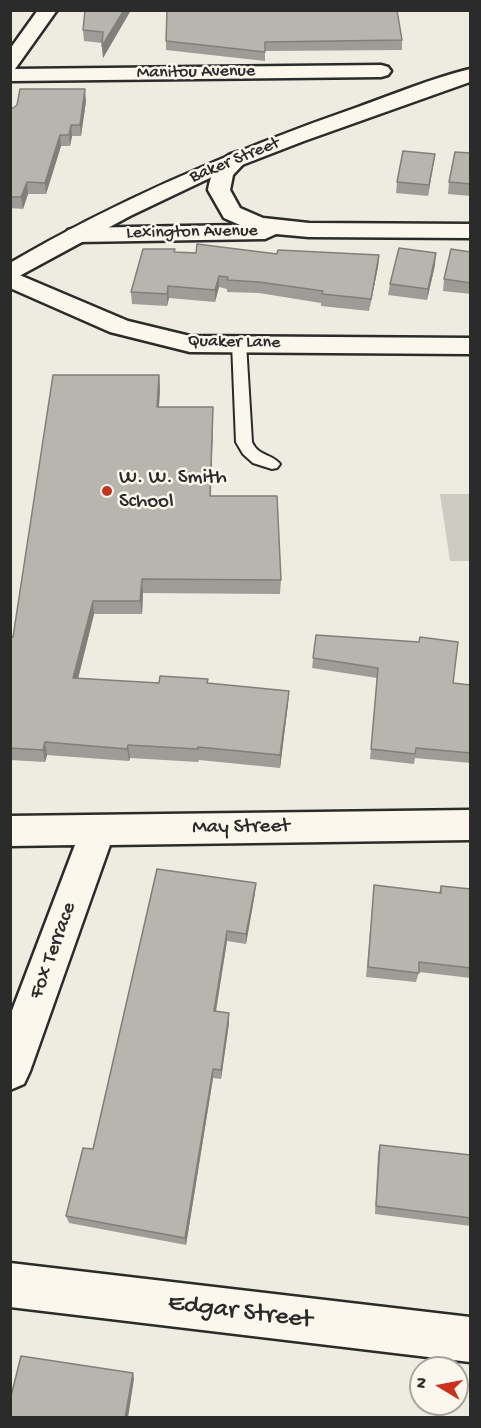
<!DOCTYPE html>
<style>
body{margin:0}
#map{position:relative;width:481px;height:1428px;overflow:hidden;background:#eeebe0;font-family:"Gochi Hand",sans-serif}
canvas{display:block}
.frame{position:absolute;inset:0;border:12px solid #2b2b2b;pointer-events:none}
.north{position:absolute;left:409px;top:1356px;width:60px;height:60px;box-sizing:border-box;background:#fbf7ec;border:2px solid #a8a59f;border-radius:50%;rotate:280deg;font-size:16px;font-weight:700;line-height:24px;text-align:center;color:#2b2b2b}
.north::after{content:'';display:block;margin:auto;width:21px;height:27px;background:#c8321e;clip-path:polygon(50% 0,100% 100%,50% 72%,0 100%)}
</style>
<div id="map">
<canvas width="481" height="1428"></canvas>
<div class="frame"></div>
<div class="north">N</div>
</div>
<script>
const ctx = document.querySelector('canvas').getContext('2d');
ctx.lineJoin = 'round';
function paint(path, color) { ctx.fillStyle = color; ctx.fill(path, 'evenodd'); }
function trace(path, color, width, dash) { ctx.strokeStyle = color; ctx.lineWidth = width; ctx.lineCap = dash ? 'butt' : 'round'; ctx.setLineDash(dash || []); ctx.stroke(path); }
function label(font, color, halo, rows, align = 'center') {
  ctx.font = font + ' "Gochi Hand",sans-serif'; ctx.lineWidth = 5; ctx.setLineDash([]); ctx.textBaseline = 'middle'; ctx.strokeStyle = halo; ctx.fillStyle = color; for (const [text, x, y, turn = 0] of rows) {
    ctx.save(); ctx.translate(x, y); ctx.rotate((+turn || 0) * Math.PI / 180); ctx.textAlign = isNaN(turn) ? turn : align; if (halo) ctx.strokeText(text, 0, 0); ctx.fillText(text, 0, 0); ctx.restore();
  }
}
paint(new Path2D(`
 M440 494H470V561H450Z`), '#cecbc2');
const service = new Path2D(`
 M239 339 246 343 252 442C258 456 272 454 280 464L277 468 272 469 253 463 243 454 236 442 232 343Z`);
const minor = new Path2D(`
 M38 10H57L15 69 381 65 388 67 391 71 388 75 381 77 10 81V49Z
 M237 152 245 154 248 159 233 175 230 190 240 208 263 218 309 223 470 224V238L309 237 276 234 265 239 76 242 68 240 64 235 68 230 76 228 240 225 224 218 208 190C211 173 218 157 237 152Z
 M10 271 128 321 190 336 470 338V354L190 352 110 332 10 288Z
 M470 810V840L110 845 30 1071 24 1084 10 1090V1016L75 845 10 846V816Z
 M10 1263 470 1317V1362L10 1307Z`);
const trunk = new Path2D(`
 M470 69V82L304 141 216 175 130 216 10 281V263C121 198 237 149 358 107 395 94 432 78 470 69Z`);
trace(service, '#2b2b2b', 4);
trace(minor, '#2b2b2b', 5);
trace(trunk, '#2b2b2b', 5);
paint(service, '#fbf7ec');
paint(minor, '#fbf7ec');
paint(trunk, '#fbf7ec');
paint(new Path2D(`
 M131 10 103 58 102 43 84 41 83 30Z
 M402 40V50L265 51V61L166 50V41Z
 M86 101 81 136H72L70 146H61L46 194H28L23 209 10 208V110Z
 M471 153V196L448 194 449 182Z
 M435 154 428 196 396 193 397 182Z
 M175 252 196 253 379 255 378 267 369 311 321 306V303L259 293 227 292V289L219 287 215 302 169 298 167 306 132 304 131 292Z
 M471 252V294L443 291 444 279Z
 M435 265 427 300 388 295 390 284Z
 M159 375 160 389 159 407 213 421 211 496 281 580 280 594 143 593 142 614H94L78 678 159 683 208 679V683L288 704 280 768 199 760 198 762 130 758 129 761 47 755 45 762 10 760V636L13 637Z
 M316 635 453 683 471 685V763L415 758 414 764 370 759 377 678 312 668Z
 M157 869 255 893 246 944 227 941 216 1012 229 1023 221 1079 213 1078 186 1245 69 1223 66 1216 93 1149Z
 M374 885 439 893 441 886 471 889V978L419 972 416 982 366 977Z
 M380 1145 471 1155V1226L375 1214 378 1153Z`), '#9e9c96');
paint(new Path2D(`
 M124 10H131L103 58 102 46Z
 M85 89 86 101 81 136 80 125Z
 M71 125 72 136 70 146 69 135Z
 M60 135 61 146 46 194 45 183Z
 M435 154 428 196 429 185Z
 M27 182 28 194 23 209 21 197Z
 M436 253 435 265 427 300 428 289Z
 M379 255 378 267 369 311 371 299Z
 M219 276V287L215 302V290Z
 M168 286 169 298 167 306V294Z
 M159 375 160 389 158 421 157 407Z
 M213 407V421L210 510V496Z
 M142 579 143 593 142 614 140 601Z
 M93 601 94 614 75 691 73 678Z
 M289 691 288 704 280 768V755Z
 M45 742 47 755 45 762 43 750Z
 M128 745 130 758 129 761 127 749Z
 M256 883 255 893 246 944V934Z
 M227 931V941L214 1021V1011Z
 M229 1013V1023L221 1079V1070Z
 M213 1069V1078L186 1245 185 1238Z
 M133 1373 134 1379 128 1418H125Z`), '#817f7a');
const building = new Path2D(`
 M85 10H124L102 46 103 32 83 30Z
 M167 10H397L402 40 265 42V52L166 41Z
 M20 89H85L80 125H71L69 135H60L45 183 27 182 21 197H10V110L17 105Z
 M403 151 435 154 429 185 397 182Z
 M455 152 471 153V184L449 182Z
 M197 244 277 254 278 250 379 255 371 299 322 294 323 291 259 282 227 280 228 277 219 276 215 290 168 286 167 294 131 292 143 249H175L174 252 196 253Z
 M399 248 436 253 428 289 390 284Z
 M451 249 471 252V283L444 279Z
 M53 375H159L157 407H213L210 496H277L281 580 142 579 140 601H93L73 678 159 683 160 676 208 679 207 683 289 691 280 755 198 747V749L128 745 127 749 45 742 43 750 10 748V636L13 637Z
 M316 635 419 642 420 637 458 642 453 683 471 685V753L416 748 415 754 371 749 378 668 313 658Z
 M157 869 256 883 246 934 227 931 214 1011 229 1013 221 1070 213 1069 185 1238 66 1216 83 1148 93 1149Z
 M374 885 441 893V886L471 889V968L419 962V973L368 967Z
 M380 1145 471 1155V1218L376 1206Z
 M21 1356 133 1373 125 1418H10V1400Z`);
paint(building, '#b8b5ae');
trace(building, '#817f7a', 1.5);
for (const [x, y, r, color] of [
 [107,491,6,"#c8321e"]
]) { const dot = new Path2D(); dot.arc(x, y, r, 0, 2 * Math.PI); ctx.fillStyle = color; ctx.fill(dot); trace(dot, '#fbf7ec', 2); }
label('18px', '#2b2b2b', '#fbf7ec', [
 ["Manitou Avenue",196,73,-1],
 ["Baker Street",235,161,-22],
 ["Lexington Avenue",192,233,-1],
 ["Quaker Lane",234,343,1]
]);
label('21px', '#2b2b2b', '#fbf7ec', [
 ["W. W. Smith",119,479],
 ["School",119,503]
], 'left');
label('21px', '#2b2b2b', '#fbf7ec', [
 ["May Street",241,828,-1],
 ["Fox Terrace",54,951,-70]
]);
label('26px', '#2b2b2b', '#fbf7ec', [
 ["Edgar Street",240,1313,7]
]);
</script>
